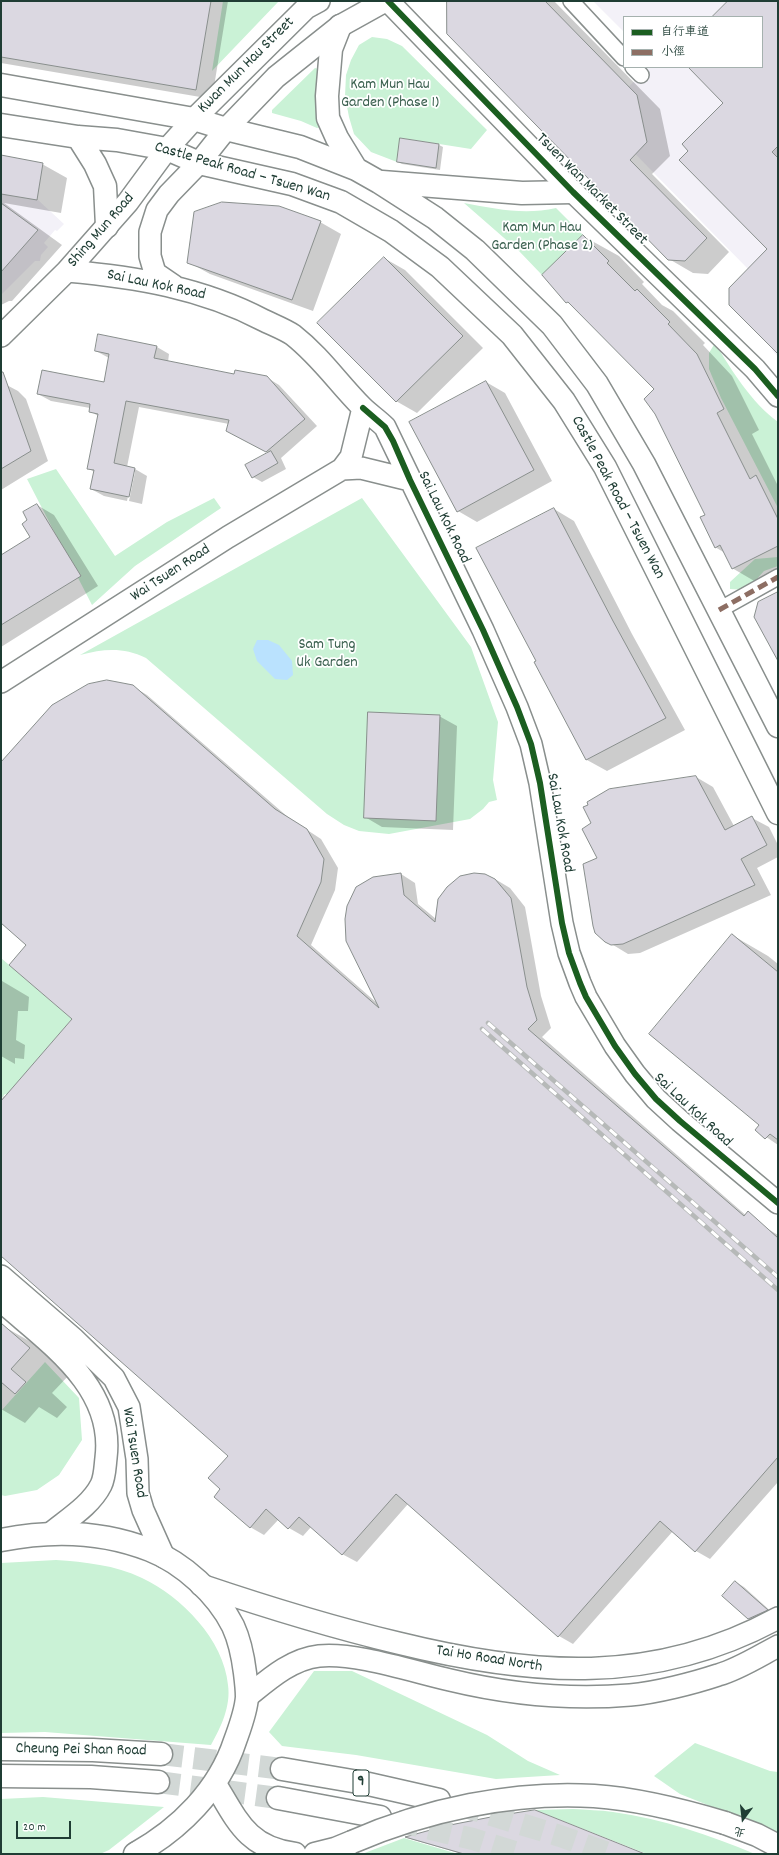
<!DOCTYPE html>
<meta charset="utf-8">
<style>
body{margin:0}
#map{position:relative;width:779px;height:1855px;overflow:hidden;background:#fff;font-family:Dekko,"LXGW WenKai TC",sans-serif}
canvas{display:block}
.frame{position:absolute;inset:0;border:2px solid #1f3d34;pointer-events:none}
.legend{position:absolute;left:623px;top:16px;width:140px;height:52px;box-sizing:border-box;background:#fff;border:1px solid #a5b1ae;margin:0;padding:5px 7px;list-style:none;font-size:12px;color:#1f3d34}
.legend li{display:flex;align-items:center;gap:8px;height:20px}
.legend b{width:20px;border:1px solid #a5b1ae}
.north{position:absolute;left:723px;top:1799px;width:40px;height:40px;-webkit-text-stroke:3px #fff;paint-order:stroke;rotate:195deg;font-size:11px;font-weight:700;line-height:16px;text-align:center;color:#1f3d34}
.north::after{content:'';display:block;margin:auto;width:14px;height:18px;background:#1f3d34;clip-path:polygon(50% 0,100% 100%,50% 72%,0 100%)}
.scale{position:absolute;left:16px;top:1821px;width:55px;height:18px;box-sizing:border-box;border:2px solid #1f3d34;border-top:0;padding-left:5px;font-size:12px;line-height:14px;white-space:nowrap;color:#1f3d34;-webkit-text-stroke:3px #fff;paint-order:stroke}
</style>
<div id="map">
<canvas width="779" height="1855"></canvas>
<div class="frame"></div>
<ul class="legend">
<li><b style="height:5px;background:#1b5e20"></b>自行車道</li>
<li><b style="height:5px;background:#8d6e63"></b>小徑</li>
</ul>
<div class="north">北</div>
<div class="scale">20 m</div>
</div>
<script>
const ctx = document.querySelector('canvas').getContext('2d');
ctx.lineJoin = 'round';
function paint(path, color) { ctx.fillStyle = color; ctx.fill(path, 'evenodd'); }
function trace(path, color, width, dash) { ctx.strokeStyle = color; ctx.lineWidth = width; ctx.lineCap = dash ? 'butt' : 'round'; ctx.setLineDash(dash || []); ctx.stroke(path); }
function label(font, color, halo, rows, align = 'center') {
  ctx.font = font + ' Dekko,sans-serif'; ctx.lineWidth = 3.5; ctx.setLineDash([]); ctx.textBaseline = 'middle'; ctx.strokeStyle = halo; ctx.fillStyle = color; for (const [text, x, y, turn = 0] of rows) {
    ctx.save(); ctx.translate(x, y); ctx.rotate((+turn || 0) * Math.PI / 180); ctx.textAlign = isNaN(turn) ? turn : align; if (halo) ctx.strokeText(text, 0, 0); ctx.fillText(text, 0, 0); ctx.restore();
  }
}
paint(new Path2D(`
 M593 1H778V357L772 350 773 349 729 305V288L748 269 598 116 649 67H762V17H624V32Z
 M1 155 43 163 37 199 64 224 57 231 55 230 44 243 48 247 41 255 40 261H35L1 295Z`), '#f3f1f8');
paint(new Path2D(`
 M223 1H279L212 71Z
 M372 37 387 39 402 46 487 130 471 149 401 138 397 162 371 152 354 134 349 117 345 96 346 75 351 60 359 45Z
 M315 68 319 69 320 127 317 128 301 121 272 113V110Z
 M464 203C495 209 525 215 556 208L583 235 542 275 519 251Z
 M715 343C732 371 751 402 778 422V508L721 398 709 369V353Z
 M56 469 115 556 167 522 214 498 221 508 135 566 92 605 27 479Z
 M362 498 471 647 498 722 493 780 497 800 489 802 483 809 470 819 389 834 359 831 344 825 327 814 146 658C123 647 104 649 80 655Z
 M778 557V566L764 571 747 590 730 589V582L755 559Z
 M1 958 72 1019 7 1095 5 1094 1 1099Z
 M45 1362 79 1398 82 1440 59 1475 37 1490 5 1496 1 1495V1411Z
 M56 1560C85 1562 115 1565 142 1578 181 1596 224 1640 228 1685 231 1706 221 1727 211 1745L45 1732 1 1733V1563Z
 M314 1671H352L487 1735 528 1761 560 1775 496 1779 356 1755 282 1746 269 1732Z
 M695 1743 770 1771 778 1772V1833L680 1794 654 1776Z
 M43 1797 164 1807 109 1850 100 1854H1V1799Z
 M573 1809C587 1810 600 1810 613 1812 662 1819 710 1835 755 1854H647L535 1810Z
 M404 1838 458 1854H362Z`), '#caf2d6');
paint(new Path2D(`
 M257 640H268L279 645 292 661 293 675 287 680 275 679 257 661 253 649Z`), '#bae2fe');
paint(new Path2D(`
 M1 1H228L212 99 1 63Z
 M454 1H554L660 109 670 156 652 174 729 252 708 274 693 273 669 259Z
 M729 1H778V351L769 249 689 151 724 103 702 67H762V17H713Z
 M401 139 439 145 443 147 440 170 402 164 398 162Z
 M1 156 42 164 67 178 61 213 4 203 62 245 12 301H9L1 305Z
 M320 222 341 234 313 311 210 274 188 262Z
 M583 236 619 256 644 282 642 284 662 305 673 311 705 343 703 345 732 376 759 430 752 434 778 486V584L768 589 732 568 725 553 715 547 706 515 656 389 574 307 567 302Z
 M384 258 405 270 483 348 417 413 396 401Z
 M157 347 169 354 168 362 234 375 266 377 279 385 317 426 281 458 286 469 262 482 253 477 269 453 240 438 229 424 139 407 127 467 135 469 147 476 142 504 129 501 135 472H133L127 501 104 496 91 489 94 472 88 468 98 416 90 411V408L51 401 38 394 104 383 109 358 96 351Z
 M1 382 18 391 26 399 48 461 1 490Z
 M486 382 505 393 552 481 477 522 458 511Z
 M37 505 54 515 98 586 1 647V556L31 538 29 520Z
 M554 509 574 521 632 634 685 730 607 771 587 760 536 662 538 661Z
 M132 686 147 695 289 818 321 839 338 868 335 890 311 945 378 1004 401 874 415 883 418 904 436 919 495 879 510 888 525 907 541 996 551 1028 542 1037 749 1218 778 1235V1482L710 1559 696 1551 673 1531 573 1644 559 1636 408 1504 357 1562 342 1554 311 1527 303 1536 289 1528 279 1519 264 1535 250 1527 222 1489 230 1456 1 1255V1100L4 1096 6 1097 74 1019 27 945 1 922V763Z
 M439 716 457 726 453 830 382 827 365 817Z
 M696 777 713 787 734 826 752 818 769 827 778 845V857L757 868 771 895 640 953 628 954 600 937 598 858Z
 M732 935 768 956 778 964V1145L756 1130 760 1124Z
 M2 981 29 997 28 1011H18L16 1040 25 1045 24 1059 15 1058V1064L1 1056V983Z
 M3 1326 45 1350 71 1373 52 1393 67 1407 57 1418 39 1407 25 1423 1 1409V1328Z
 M736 1582 744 1587 775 1615 758 1623 749 1618Z
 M445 1827 641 1854H462L407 1838Z`), '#0003');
const building = new Path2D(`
 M1 1H211L196 90 1 57Z
 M447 1H545L637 95 647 142 630 160 707 238 685 261 668 260 447 34Z
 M728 1H778V146L772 152 778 158V354L729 305V288L767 249 679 160 688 151 682 144 723 103 688 67H762V17H712Z
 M400 138 439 144 436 168 397 162Z
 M1 155 43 163 37 200 1 194Z
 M222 202 279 206 321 221 292 300 187 263 194 212Z
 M1 203 38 230 1 272Z
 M583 235 609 261 607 263 635 291 637 289 670 322 668 324 697 354 724 409 717 413 750 479 756 475 778 519V546L732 569 720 545 715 548 700 517 705 515 655 414 644 399 654 389 568 302 566 303 542 275Z
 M384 257 463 336 396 402 317 323Z
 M98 334 157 346 154 358 234 374 235 370 267 376 305 419 266 452 226 431 229 420 126 401 114 463 135 468 129 497 90 489 94 470 87 469 98 414 89 412 90 404 37 394 42 370 104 382 109 354 95 351Z
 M1 372H3L31 451 1 469Z
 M486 381 534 470 457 512 409 422Z
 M271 451 278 463 252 478 245 465Z
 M37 504 81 576 1 625V555L30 537 22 524 27 520 23 512Z
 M554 508 613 621 666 718 586 760 534 662 536 661 476 548Z
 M778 592V661L754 617 758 602Z
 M107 680 133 685 275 809 307 829 324 859 321 882 297 936 379 1008 346 941 345 919 347 906 356 887 373 877 401 873 404 895 435 922 438 899 447 887 460 876 474 873 485 874 495 879 511 898 527 987 537 1020 528 1029 744 1216 748 1211 778 1238V1457L695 1552 660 1521 558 1637 396 1494 342 1555 299 1517 288 1529 266 1509 250 1528 214 1497 220 1489 208 1478 228 1456 1 1256V1101L72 1019 9 965 26 945 1 923V762L52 705 88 684Z
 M368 712 440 715 436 821 364 818Z
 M696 776 725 830 752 816 767 845 741 859 755 885 623 944 611 945 605 942 595 933 593 926 583 864 597 858 582 829 591 823 583 807 588 805 587 802 609 789Z
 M732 934 778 972V1140L770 1134 765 1139 755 1130 759 1125 649 1034Z
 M1 1323 30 1348 11 1369 26 1382 15 1394 1 1382Z
 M735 1581 768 1610 748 1619 722 1596Z
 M535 1810 645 1854H464L405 1837 445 1826 496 1816Z`);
paint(building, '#dbd8e1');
trace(building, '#898f8d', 1);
trace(new Path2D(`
 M161 1754 282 1769
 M158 1782 278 1798
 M459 1805 560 1836 611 1854
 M397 1821 473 1839 521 1854`), '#d2d8d6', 22, [22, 11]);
const street = new Path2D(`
 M571 1 624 58
 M633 67 641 75
 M719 610 778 577`);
const secondary = new Path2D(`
 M388 1 573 192 755 369 778 396
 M67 271C136 277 202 288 263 320 273 325 284 329 293 335 321 357 338 383 362 407 369 414 378 420 385 427L483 630 517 707 531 744 540 783 562 923 569 953 580 983 586 997 615 1046 635 1074 656 1099 680 1121 778 1203
 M174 286 155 273 150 256V232L157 210 169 194 199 163 226 129 276 77 340 26 385 1
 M1 336 67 271 128 202 167 149 194 119 306 8 319 1
 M342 469 361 468 410 480
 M1 682 228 537 342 469 351 457 363 408
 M1 1276 74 1339 114 1378 129 1407 137 1459 138 1493 143 1510 164 1557
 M1 1301C48 1343 115 1386 106 1458 105 1466 105 1477 101 1485 91 1505 68 1519 51 1533
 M201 1585C266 1607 331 1627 398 1643 532 1676 653 1686 778 1618
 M247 1697C268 1680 291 1659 319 1656 355 1652 414 1672 450 1680 508 1694 570 1700 630 1695 655 1693 694 1683 718 1675 739 1669 759 1656 778 1646`);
const primary = new Path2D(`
 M340 26 331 49 327 96 328 118 337 138 356 169
 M1 85 194 119 226 129 300 147 356 169 379 182 435 218 475 250 552 325 597 384 644 464 778 726
 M1 125 78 137 117 140 167 149 199 163 292 184 341 202 391 231 440 267 512 335 564 401 605 467 778 813
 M78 137 95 164 105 186 107 226
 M382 182 522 193 573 192
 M1 1540C51 1530 102 1531 150 1550 183 1563 217 1594 233 1626 240 1641 243 1657 245 1673 246 1681 247 1690 247 1697 246 1712 240 1727 235 1741 219 1790 180 1829 135 1854`);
const highway = new Path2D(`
 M1 1749 93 1750 161 1754
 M282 1769 364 1783 439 1800
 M1 1776 91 1777 158 1782
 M215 1784C237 1820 247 1848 295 1854
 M278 1798 380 1817
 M725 1823 757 1835 778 1846
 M137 1853 140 1854
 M315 1854 335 1849 352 1842`);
trace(street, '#898f8d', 18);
trace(secondary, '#898f8d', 24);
trace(primary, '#898f8d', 25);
trace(highway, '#898f8d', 25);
trace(street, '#fff', 15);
trace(secondary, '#fff', 21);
trace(primary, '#fff', 22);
trace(highway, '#fff', 22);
const rail = new Path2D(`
 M488 1023 778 1277
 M482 1029 778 1290`);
trace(rail, '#b6b9b8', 4.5);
trace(rail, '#fff', 3, [9]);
const highwayBridge = new Path2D(`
 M352 1842C425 1810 514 1791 594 1796 639 1799 682 1810 725 1823`);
trace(highwayBridge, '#898f8d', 25, []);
trace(highwayBridge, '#fff', 22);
trace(new Path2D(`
 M719 610 778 577`), '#8d6e63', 5, [10, 5]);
trace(new Path2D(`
 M388 1 573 192 755 369 778 396
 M363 408 385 427 393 441 410 480 483 630 517 707 531 744 540 783 562 923 569 953 580 983 586 997 615 1046 635 1074 656 1099 680 1121 778 1203`), '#1b5e20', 6);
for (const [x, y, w] of [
 [361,1783,16]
]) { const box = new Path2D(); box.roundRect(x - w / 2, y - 13, w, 26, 3); ctx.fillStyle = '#fff'; ctx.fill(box); trace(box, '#1f3d34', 1); }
label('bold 15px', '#1f3d34', null, [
 ["9",361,1783]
]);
label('16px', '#1f3d34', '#fff', [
 ["Kwan Mun Hau Street",247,66,-45],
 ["Castle Peak Road – Tsuen Wan",242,173,16],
 ["Tsuen Wan Market Street",591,190,45],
 ["Shing Mun Road",102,231,-49],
 ["Sai Lau Kok Road",156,286,12],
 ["Castle Peak Road – Tsuen Wan",617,498,62],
 ["Sai Lau Kok Road",443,518,64],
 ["Wai Tsuen Road",171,574,-33],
 ["Sai Lau Kok Road",559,823,80],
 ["Sai Lau Kok Road",692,1111,43],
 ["Wai Tsuen Road",133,1453,81],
 ["Tai Ho Road North",489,1660,9],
 ["Cheung Pei Shan Road",81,1751,1]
]);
label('16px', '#395f4e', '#fff', [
 ["Kam Mun Hau",390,86],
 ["Garden (Phase 1)",390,104],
 ["Kam Mun Hau",542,229],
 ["Garden (Phase 2)",542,247],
 ["Sam Tung",327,646],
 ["Uk Garden",327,664]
]);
</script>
